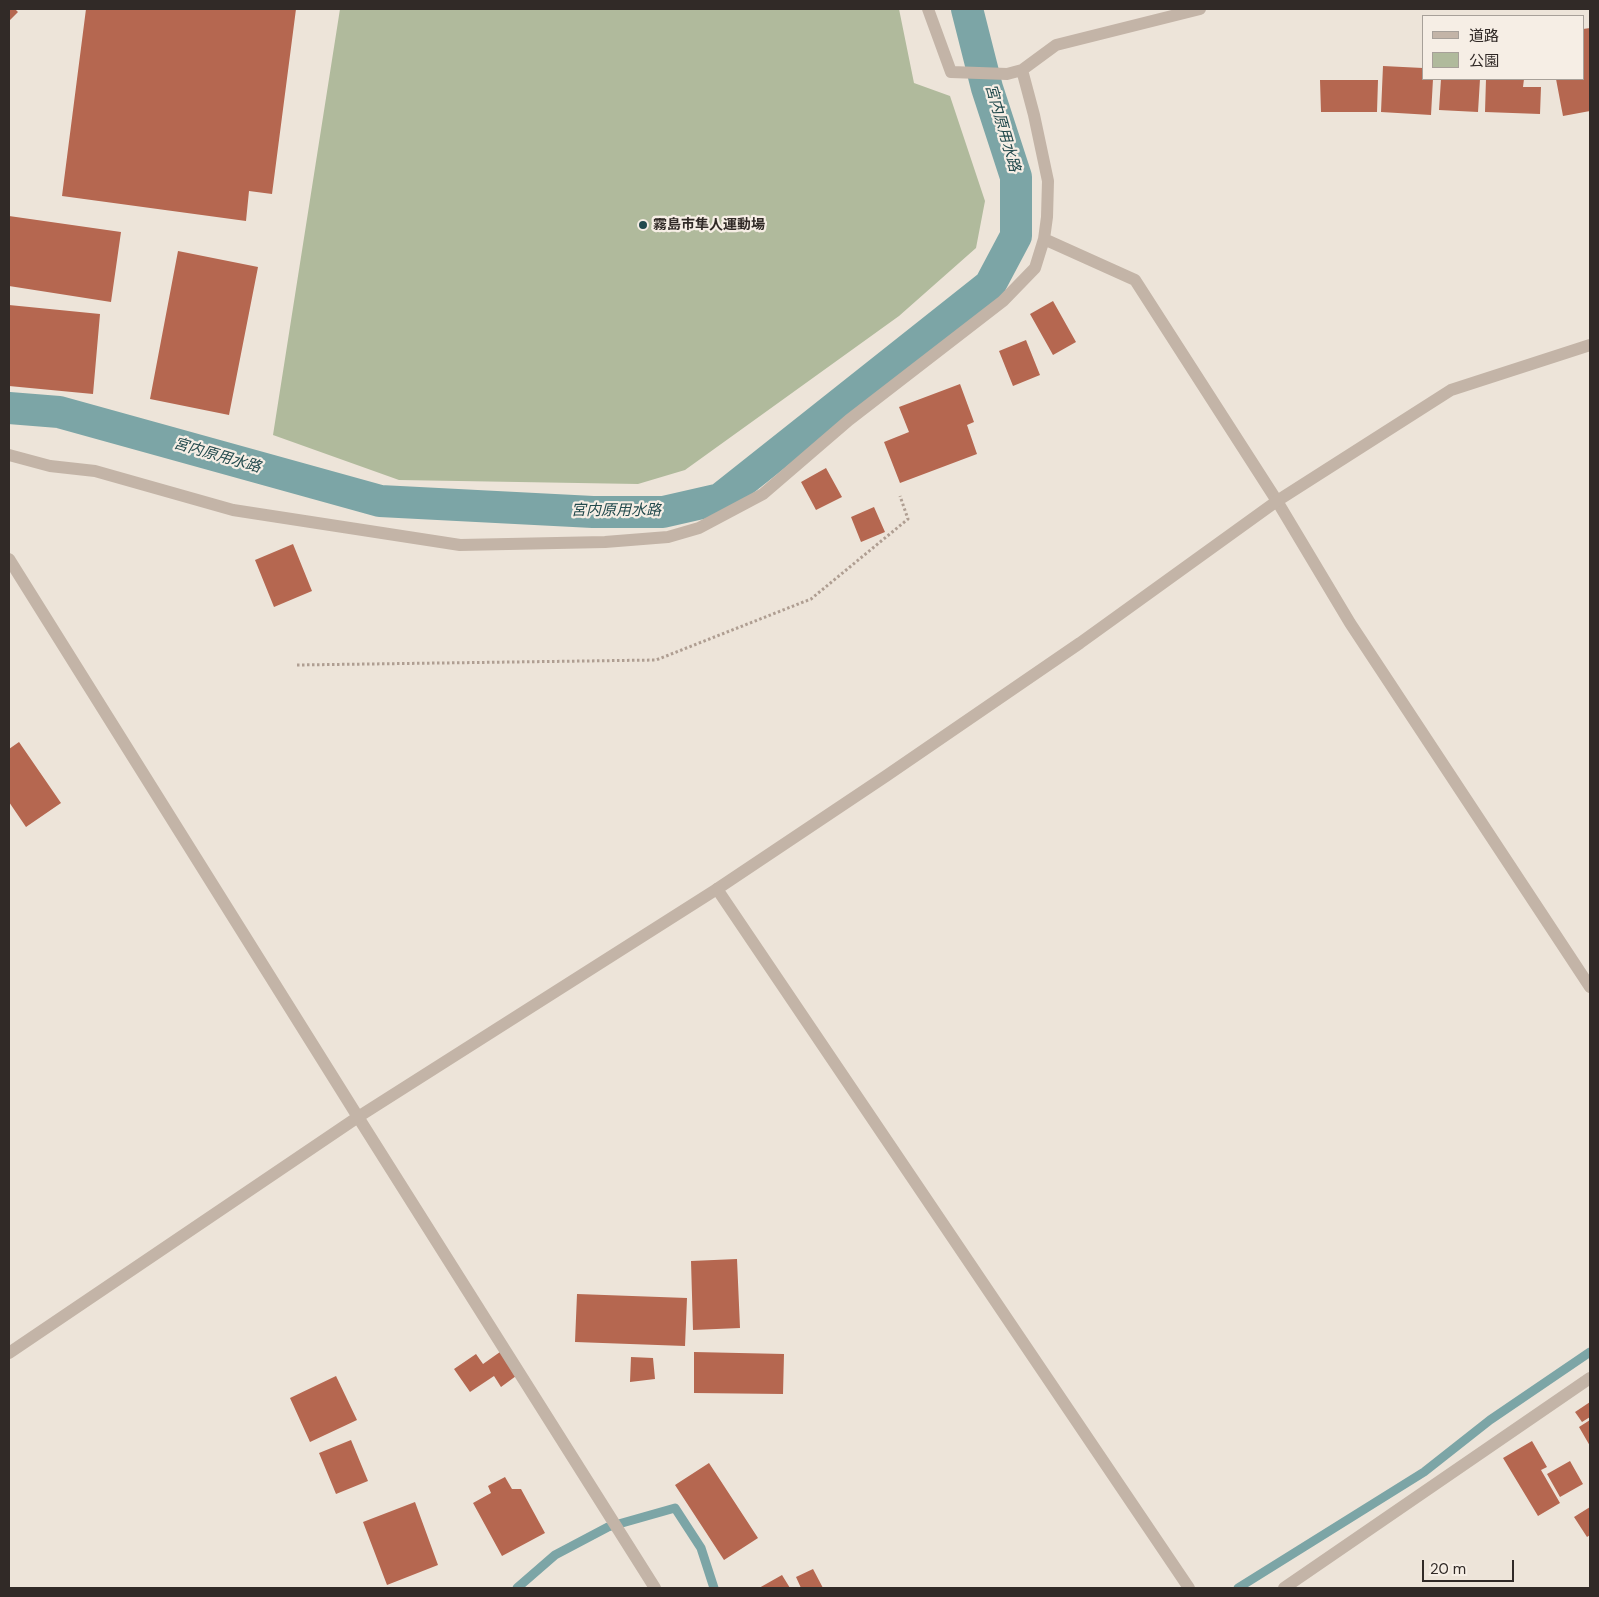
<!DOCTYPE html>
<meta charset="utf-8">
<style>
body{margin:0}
#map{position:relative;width:1599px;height:1597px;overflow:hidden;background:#ede4d9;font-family:"DM Sans","Noto Sans JP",sans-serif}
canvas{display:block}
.frame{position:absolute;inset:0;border:10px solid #312a27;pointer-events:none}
.legend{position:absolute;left:1422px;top:15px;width:162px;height:65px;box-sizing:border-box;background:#f6eee5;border:1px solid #a7a099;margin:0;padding:6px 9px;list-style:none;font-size:15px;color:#312a27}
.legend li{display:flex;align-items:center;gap:10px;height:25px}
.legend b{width:25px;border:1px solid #a7a099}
.scale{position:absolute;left:1422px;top:1560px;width:92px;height:22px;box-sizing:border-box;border:2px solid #312a27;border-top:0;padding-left:6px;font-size:15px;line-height:18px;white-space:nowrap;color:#312a27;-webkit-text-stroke:4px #f6eee5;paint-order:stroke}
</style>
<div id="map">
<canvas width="1599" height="1597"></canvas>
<div class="frame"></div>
<ul class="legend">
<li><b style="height:6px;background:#c3b4a7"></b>道路</li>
<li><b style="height:14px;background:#b0ba9c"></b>公園</li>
</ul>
<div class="scale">20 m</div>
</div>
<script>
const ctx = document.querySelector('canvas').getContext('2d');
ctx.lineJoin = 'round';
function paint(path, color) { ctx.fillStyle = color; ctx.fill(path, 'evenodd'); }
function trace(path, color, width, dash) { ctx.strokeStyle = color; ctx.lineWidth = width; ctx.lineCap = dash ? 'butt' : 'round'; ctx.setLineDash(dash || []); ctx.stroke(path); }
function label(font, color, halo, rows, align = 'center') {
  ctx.font = font + ' "DM Sans","Noto Sans JP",sans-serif'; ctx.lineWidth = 4.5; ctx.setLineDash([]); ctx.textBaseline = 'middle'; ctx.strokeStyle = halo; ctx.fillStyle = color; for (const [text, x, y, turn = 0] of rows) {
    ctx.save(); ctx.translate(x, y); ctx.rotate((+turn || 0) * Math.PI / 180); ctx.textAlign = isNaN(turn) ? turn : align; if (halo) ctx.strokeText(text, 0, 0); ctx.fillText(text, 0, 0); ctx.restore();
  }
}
paint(new Path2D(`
 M340 9H899L914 83 950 96 985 201 976 248 899 316 685 470 638 484 399 480 273 435Z`), '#b0ba9c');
trace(new Path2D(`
 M517 1588 555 1555 608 1527 675 1508 701 1548 714 1588
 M1238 1588 1424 1472 1490 1420 1590 1352`), '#7ca5a6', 9);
trace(new Path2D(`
 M9 408 59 412 380 501 593 512H663L720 499 990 285 1016 236V177L987 88 967 9`), '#7ca5a6', 32);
paint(new Path2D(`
 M9 9H15L18 12 9 21Z
 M86 9H296L272 194 249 191 246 221 62 196Z
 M1590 28V111L1563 116 1556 79H1583V29Z
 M1383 66 1423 68V79H1433L1431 115 1381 112Z
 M1441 79H1480L1478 112 1439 110Z
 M1486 79H1524L1523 87H1541L1540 114 1485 112Z
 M1320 80H1378L1377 112H1321Z
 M9 216 121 232 111 302 9 286Z
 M178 251 258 267 229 415 150 399Z
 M1053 301 1076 342 1053 355 1030 314Z
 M9 305 100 314 93 394 9 386Z
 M1026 340 1040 375 1013 386 999 351Z
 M960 384 974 422 967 425 977 454 900 483 884 442 909 432 899 407Z
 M826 468 842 497 816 510 801 482Z
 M874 507 885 532 861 542 851 517Z
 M293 544 312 591 274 607 255 560Z
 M19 742 61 803 26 827 9 802V749Z
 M737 1259 740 1328 693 1330 691 1261Z
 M577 1294 687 1298 685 1346 575 1342Z
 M500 1352 516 1376 501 1387 494 1376 470 1392 454 1369 476 1354 483 1364Z
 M694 1352 784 1354 783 1394 694 1393Z
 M631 1357 653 1358 655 1379 630 1382Z
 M336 1376 357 1420 310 1442 290 1398Z
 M1590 1402V1417L1582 1422 1575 1412Z
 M1590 1420V1446L1579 1427Z
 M351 1440 368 1481 336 1494 319 1453Z
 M1532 1441 1547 1467 1541 1470 1560 1503 1538 1516 1503 1458Z
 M1570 1461 1583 1484 1560 1497 1547 1474Z
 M709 1463 758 1538 724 1560 675 1485Z
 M505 1477 512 1489H521L545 1533 502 1556 473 1503 491 1493 488 1486Z
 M415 1502 438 1565 387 1585 363 1522Z
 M1590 1507V1535L1587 1537 1574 1517Z
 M813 1569 823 1588H801L796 1577Z
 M782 1575 790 1588H759Z`), '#b56750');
trace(new Path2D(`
 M297 665 656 660 811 599 908 519 900 496`), '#af9e92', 3, [2.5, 2.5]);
trace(new Path2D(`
 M928 9 951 72 1007 74 1022 70 1056 45 1200 9
 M1044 239 1135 280 1277 501 1350 623 1590 987
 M9 455 50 466 95 471 233 510 460 545 605 542 668 537 699 528 763 494 849 420 1003 301 1035 268 1044 239 1047 217 1048 181 1034 115 1022 70
 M717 889 1189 1588
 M358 1117 655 1588
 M1284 1588 1590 1378`), '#c3b4a7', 12);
trace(new Path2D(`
 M9 559 358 1117
 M9 1353 358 1117 717 889 886 776 1080 643 1277 501 1451 390 1590 345`), '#c3b4a7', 12);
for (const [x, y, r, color] of [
 [643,225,5,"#224a4d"]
]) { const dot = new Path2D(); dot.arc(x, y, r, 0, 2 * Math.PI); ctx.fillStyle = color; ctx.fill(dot); trace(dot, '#f6eee5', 2); }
label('bold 14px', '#312a27', '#f6eee5', [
 ["霧島市隼人運動場",653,225]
], 'left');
label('italic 15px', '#224a4d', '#f6eee5', [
 ["宮内原用水路",1002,128,74],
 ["宮内原用水路",217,456,16],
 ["宮内原用水路",616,511]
]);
</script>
